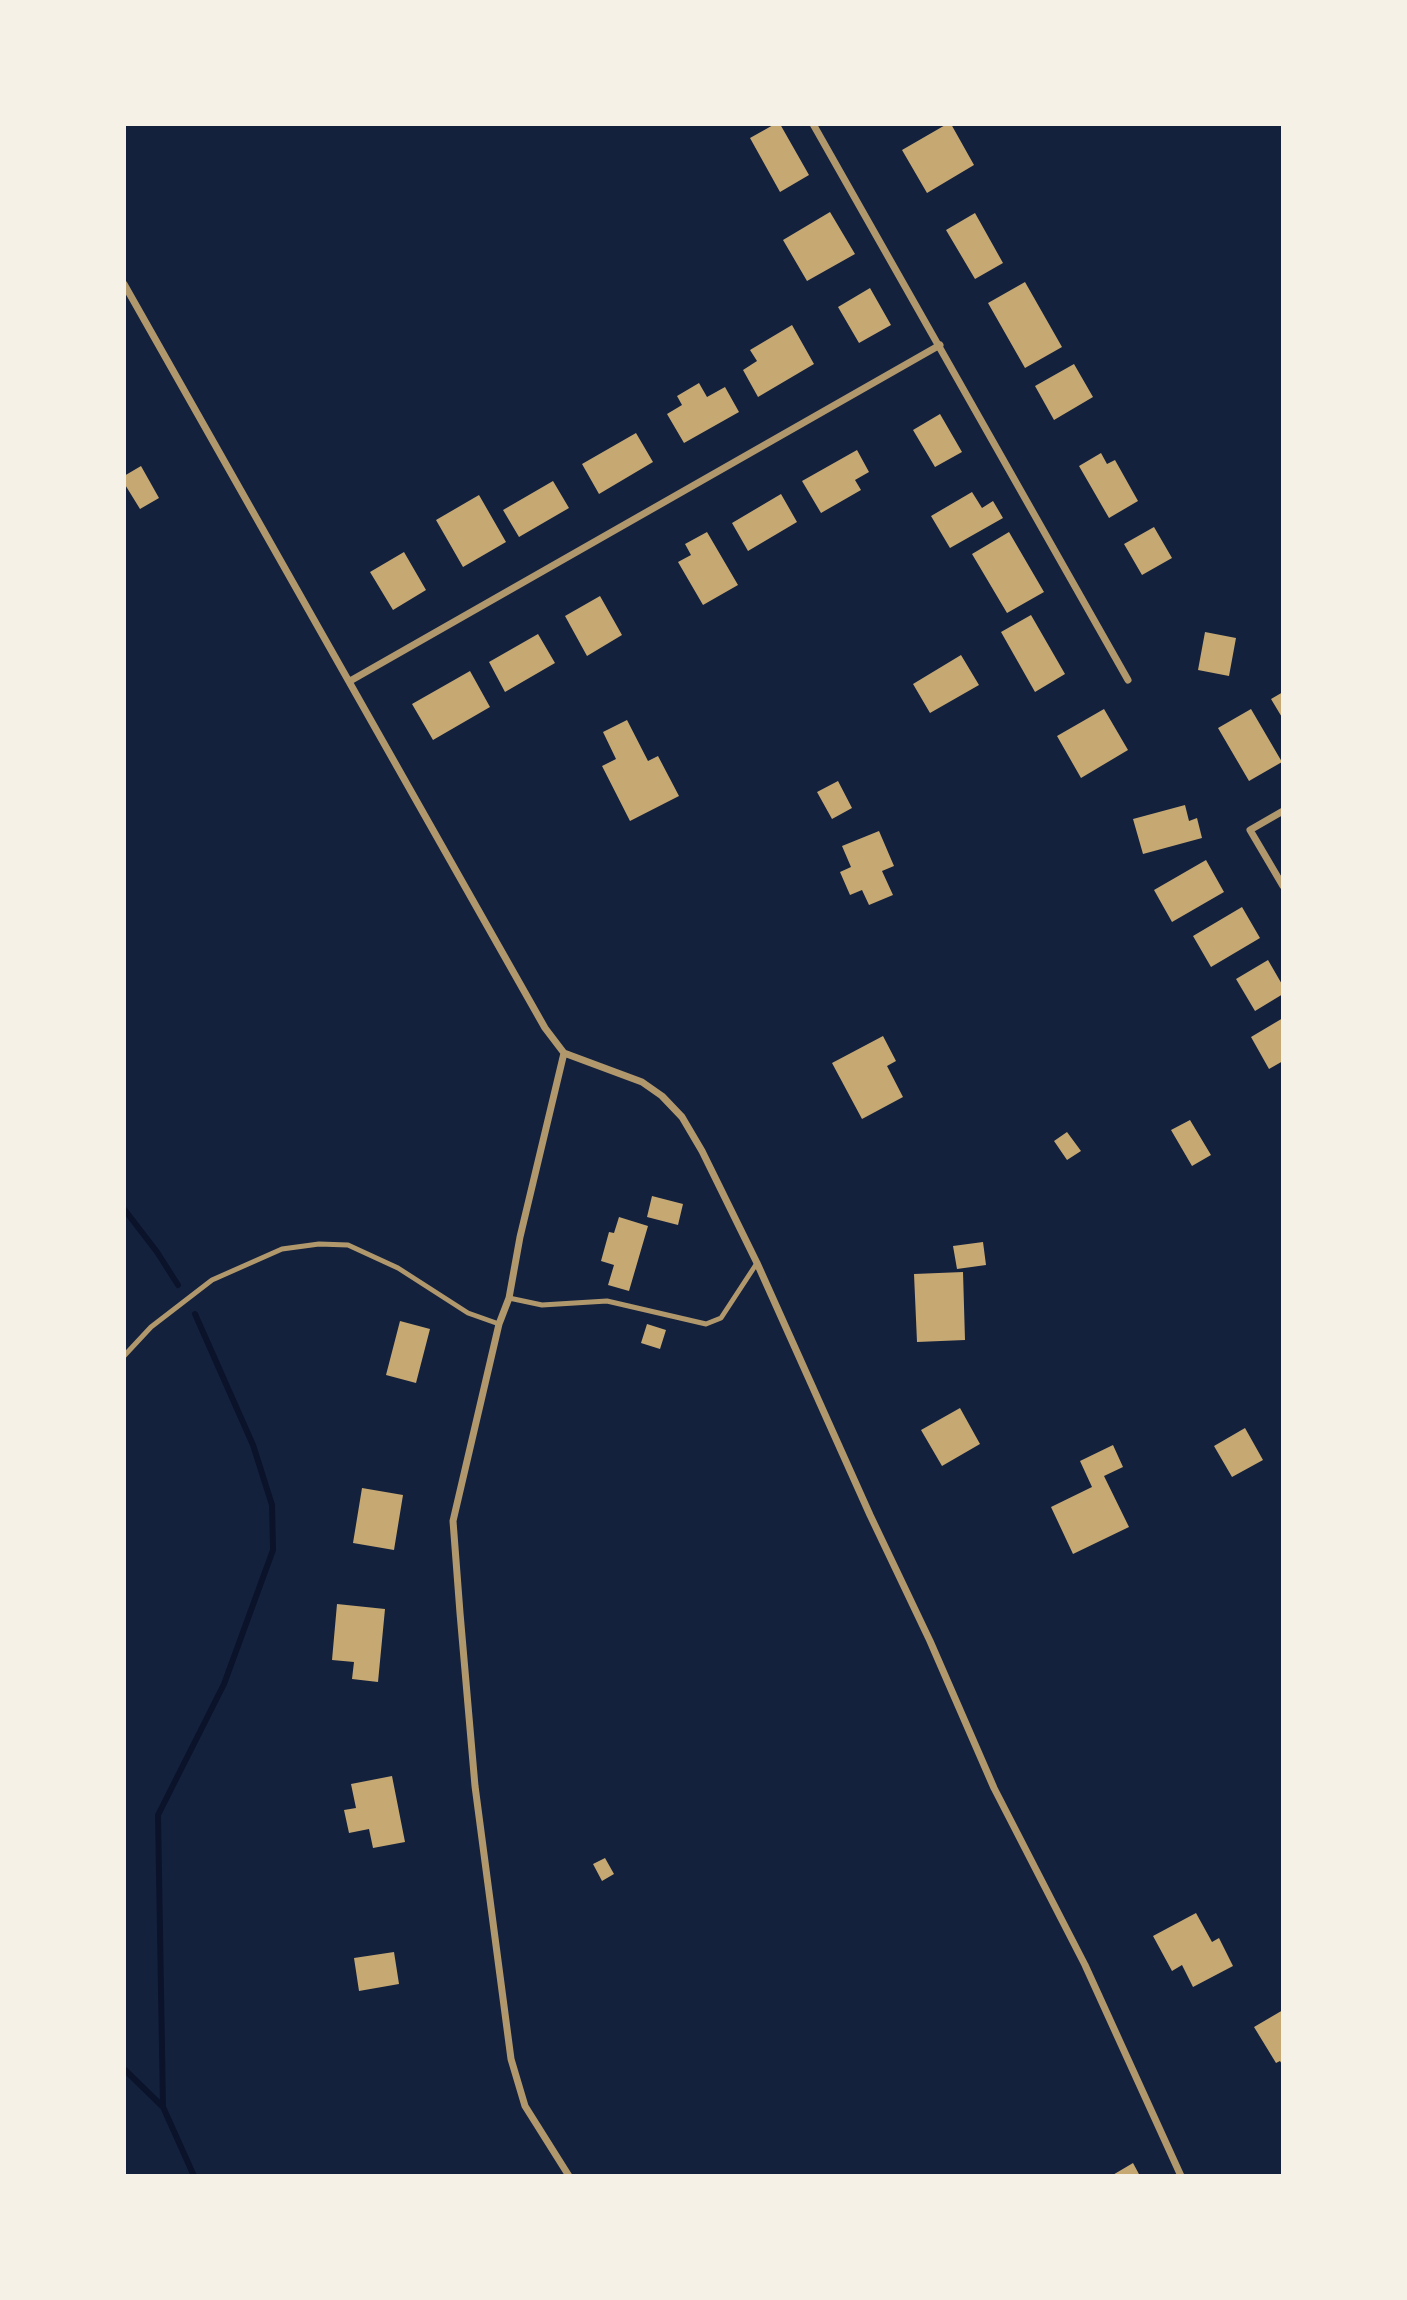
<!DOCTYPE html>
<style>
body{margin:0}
#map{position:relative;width:1407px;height:2300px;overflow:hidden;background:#14213d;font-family:Signika,sans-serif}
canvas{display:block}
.frame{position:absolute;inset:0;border:126px solid #f6f1e7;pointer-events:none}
</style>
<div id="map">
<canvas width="1407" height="2300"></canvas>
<div class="frame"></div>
</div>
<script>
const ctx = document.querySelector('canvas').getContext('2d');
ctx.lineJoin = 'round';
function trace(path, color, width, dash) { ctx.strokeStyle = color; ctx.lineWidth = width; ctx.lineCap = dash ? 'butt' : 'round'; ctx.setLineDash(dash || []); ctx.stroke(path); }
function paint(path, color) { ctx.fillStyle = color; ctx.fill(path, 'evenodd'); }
trace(new Path2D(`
 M124 1209 157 1252 178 1285
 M124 2069 163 2107 194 2176
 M163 2107 158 1815 224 1684 273 1550 272 1505 253 1445 195 1314`), '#0b132b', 6);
paint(new Path2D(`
 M775 124H780L809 175 780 192 750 138Z
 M947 124H951L974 165 927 193 902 150Z
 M830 212 855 254 807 281 783 240Z
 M975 213 1003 263 975 279 946 230Z
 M1025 282 1062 347 1025 368 988 303Z
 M870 288 891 325 859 343 838 307Z
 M792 325 814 364 758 397 743 370 757 361 750 350Z
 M1074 364 1093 397 1054 420 1035 386Z
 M699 383 707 397 725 387 739 412 684 443 667 414 682 405 677 396Z
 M940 414 962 452 935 467 913 430Z
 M636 433 653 462 599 494 582 464Z
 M857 450 869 472 855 480 861 490 821 513 802 481Z
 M1101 453 1107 464 1115 460 1138 501 1109 518 1079 466Z
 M141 466 159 498 140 509 124 483V476Z
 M553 481 569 508 519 537 503 510Z
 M972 492 982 508 993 501 1003 518 950 548 931 516Z
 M781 494 797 522 748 551 732 523Z
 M479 495 506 542 463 567 436 520Z
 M1154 527 1172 558 1142 575 1124 544Z
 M707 532 738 585 703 605 678 562 691 555 685 544Z
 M1009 532 1044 592 1007 613 972 554Z
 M404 552 426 590 393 610 370 572Z
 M600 596 622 635 587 656 565 616Z
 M1031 615 1065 674 1035 692 1001 632Z
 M1205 632 1236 638 1229 676 1198 670Z
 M538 634 555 663 505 692 489 662Z
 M961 655 979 685 930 713 913 684Z
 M470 671 490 707 433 740 412 704Z
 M1283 692V719L1271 699Z
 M1104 709 1128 750 1081 778 1057 736Z
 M1251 709 1282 762 1249 781 1218 728Z
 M627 720 648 761 658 756 679 796 630 821 602 766 616 759 603 732Z
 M838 781 852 808 832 819 817 792Z
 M1185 805 1189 821 1197 818 1202 838 1143 854 1133 819Z
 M879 831 894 866 882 871 893 895 869 905 862 890 850 895 840 872 851 867 842 846Z
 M1206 860 1224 892 1172 922 1154 890Z
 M1242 907 1260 938 1211 967 1193 936Z
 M1268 960 1283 986V994L1255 1011 1236 979Z
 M1283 1018V1061L1269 1069 1251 1037Z
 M883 1036 896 1061 887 1066 903 1097 862 1119 832 1063Z
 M1190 1120 1211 1155 1192 1166 1171 1130Z
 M1067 1132 1081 1151 1067 1160 1054 1141Z
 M652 1196 683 1204 678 1225 647 1217Z
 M619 1217 648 1226 629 1291 608 1285 614 1265 601 1261 609 1232 614 1233Z
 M983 1242 986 1265 957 1269 953 1246Z
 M963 1272 965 1340 917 1342 914 1274Z
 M400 1321 430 1329 416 1383 386 1375Z
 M647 1324 666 1330 660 1349 641 1343Z
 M960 1408 980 1444 942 1466 921 1430Z
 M1245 1428 1263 1460 1232 1477 1214 1446Z
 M1113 1445 1123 1467 1104 1476 1129 1527 1073 1554 1051 1507 1092 1487 1080 1461Z
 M362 1488 403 1495 394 1550 353 1543Z
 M337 1604 385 1609 378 1682 352 1679 354 1662 332 1660Z
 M392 1776 405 1842 373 1848 369 1829 349 1833 344 1810 356 1808 351 1784Z
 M605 1858 614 1874 602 1881 593 1864Z
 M1196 1913 1212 1942 1219 1938 1233 1966 1193 1987 1182 1965 1172 1971 1153 1936Z
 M394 1952 399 1984 359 1991 354 1958Z
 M1283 2010V2066L1280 2061 1276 2063 1254 2027Z
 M1133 2163 1140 2176H1111Z`), '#c6a872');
trace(new Path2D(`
 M509 1298 542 1305 607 1301 706 1324 721 1318 757 1263
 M124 1356 151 1327 212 1280 282 1249 319 1244 348 1245 398 1268 468 1313 499 1324`), '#b1986c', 5);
trace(new Path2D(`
 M813 124 1128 680
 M124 284 545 1028 564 1053 520 1237 509 1298 499 1324 453 1521 460 1613 475 1786 511 2059 525 2106 569 2176
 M350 681 940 345
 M1283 811 1250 830 1283 886
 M564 1053 642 1082 662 1096 682 1117 702 1151 757 1263 870 1515 930 1641 994 1788 1085 1965 1181 2176`), '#b1986c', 7);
</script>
